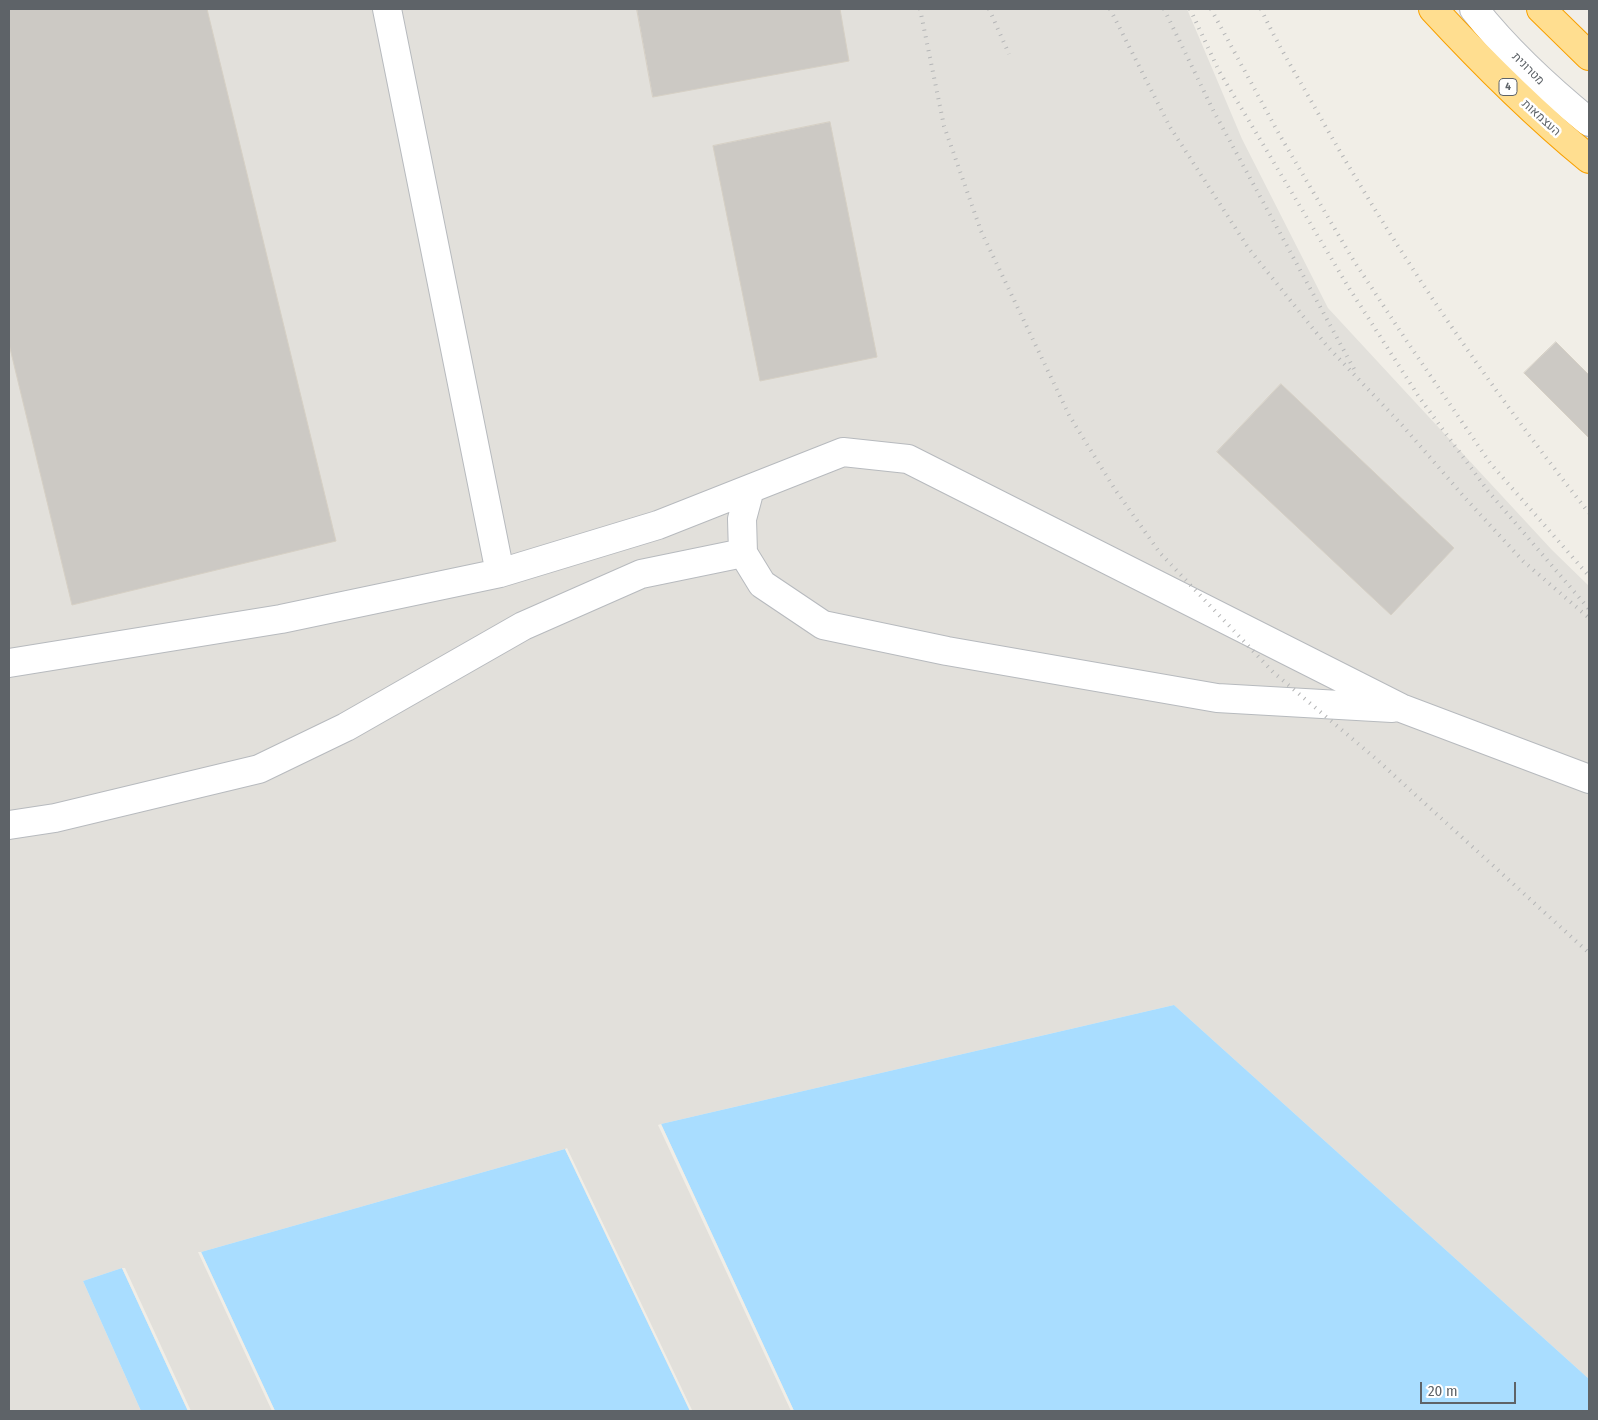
<!DOCTYPE html>
<meta charset="utf-8">
<style>
body{margin:0}
#map{position:relative;width:1598px;height:1420px;overflow:hidden;background:#f1eee7;font-family:"Fira Sans Condensed",sans-serif}
canvas{display:block}
.frame{position:absolute;inset:0;border:10px solid #5e6368;pointer-events:none}
.scale{position:absolute;left:1420px;top:1382px;width:96px;height:22px;box-sizing:border-box;border:2px solid #5e6368;border-top:0;padding-left:6px;font-size:15px;line-height:18px;white-space:nowrap;color:#5e6368;-webkit-text-stroke:4px #fff;paint-order:stroke}
</style>
<div id="map">
<canvas width="1598" height="1420"></canvas>
<div class="frame"></div>
<div class="scale">20 m</div>
</div>
<script>
const ctx = document.querySelector('canvas').getContext('2d');
ctx.lineJoin = 'round';
function paint(path, color) { ctx.fillStyle = color; ctx.fill(path, 'evenodd'); }
function trace(path, color, width, dash) { ctx.strokeStyle = color; ctx.lineWidth = width; ctx.lineCap = dash ? 'butt' : 'round'; ctx.setLineDash(dash || []); ctx.stroke(path); }
function label(font, color, halo, rows, align = 'center') {
  ctx.font = font + ' "Fira Sans Condensed",Heebo,sans-serif'; ctx.lineWidth = 5; ctx.setLineDash([]); ctx.textBaseline = 'middle'; ctx.strokeStyle = halo; ctx.fillStyle = color; for (const [text, x, y, turn = 0] of rows) {
    ctx.save(); ctx.translate(x, y); ctx.rotate((+turn || 0) * Math.PI / 180); ctx.textAlign = isNaN(turn) ? turn : align; if (halo) ctx.strokeText(text, 0, 0); ctx.fillText(text, 0, 0); ctx.restore();
  }
}
paint(new Path2D(`
 M9 9H1187L1242 139 1328 308 1552 550 1589 586V1379L1174 1005 661 1124 794 1411H690L565 1149 201 1252 275 1411H188L122 1268 83 1281 141 1411H9Z`), '#e2e0db');
paint(new Path2D(`
 M1174 1005 1589 1379V1411H794L661 1124Z
 M565 1149 690 1411H275L201 1252Z
 M122 1268 188 1411H141L83 1281Z`), '#a9ddff');
paint(new Path2D(`
 M661 1124 794 1411H791L658 1125Z
 M567 1148 692 1410V1411H690L565 1149Z
 M198 1252H201L275 1411H272Z
 M122 1268H125L191 1411H188Z`), '#f1eee7');
const building = new Path2D(`
 M9 9H207L336 541 72 605 9 344Z
 M637 9H840L849 61 653 97Z
 M830 122 877 357 760 381 713 146Z
 M1556 342 1589 375V438L1524 373Z
 M1281 384 1454 548 1391 615 1217 452Z`);
paint(building, '#ccc9c4');
trace(building, '#d6d0c5', 1);
const minor = new Path2D(`
 M387 9 500 573
 M1474 9C1508 52 1546 87 1589 122
 M750 489 742 519 743 553 762 584 823 625 947 651 1217 698 1392 708
 M9 663 281 619 500 573 658 525 843 452 908 459 1401 708 1589 779
 M9 825 55 818 259 769 346 727 523 626 641 574 743 553`);
const highway = new Path2D(`
 M1433 9C1482 62 1533 113 1589 159
 M1541 9 1589 56`);
trace(minor, '#b7babe', 30);
trace(highway, '#f8a000', 30);
trace(minor, '#fff', 28);
trace(highway, '#ffde90', 28);
trace(new Path2D(`
 M920 9 944 126 981 231 1069 415 1114 488 1160 553 1273 672 1375 758 1589 953
 M989 9 1009 54
 M1110 9 1170 127 1249 249 1327 346 1402 425 1466 499 1523 561 1589 618
 M1164 9 1213 110 1354 369
 M1190 9 1219 71 1349 288 1419 397 1488 491 1589 609
 M1211 9 1279 134 1352 258 1406 340 1490 463 1589 576
 M1261 9C1279 48 1302 84 1323 122 1401 259 1491 389 1589 513`), '#b5b6b7', 4, [1, 6]);
for (const [x, y, w] of [
 [1508,87,18]
]) { const box = new Path2D(); box.roundRect(x - w / 2, y - 8.5, w, 17, 4); ctx.fillStyle = '#fff'; ctx.fill(box); trace(box, '#5e6368', 1); }
label('bold 11px', '#5e6368', null, [
 ["4",1508,87]
]);
label('12px', '#5e6368', '#fff', [
 ["מטרונית",1528,69,45],
 ["העצמאות",1541,118,42]
]);
</script>
